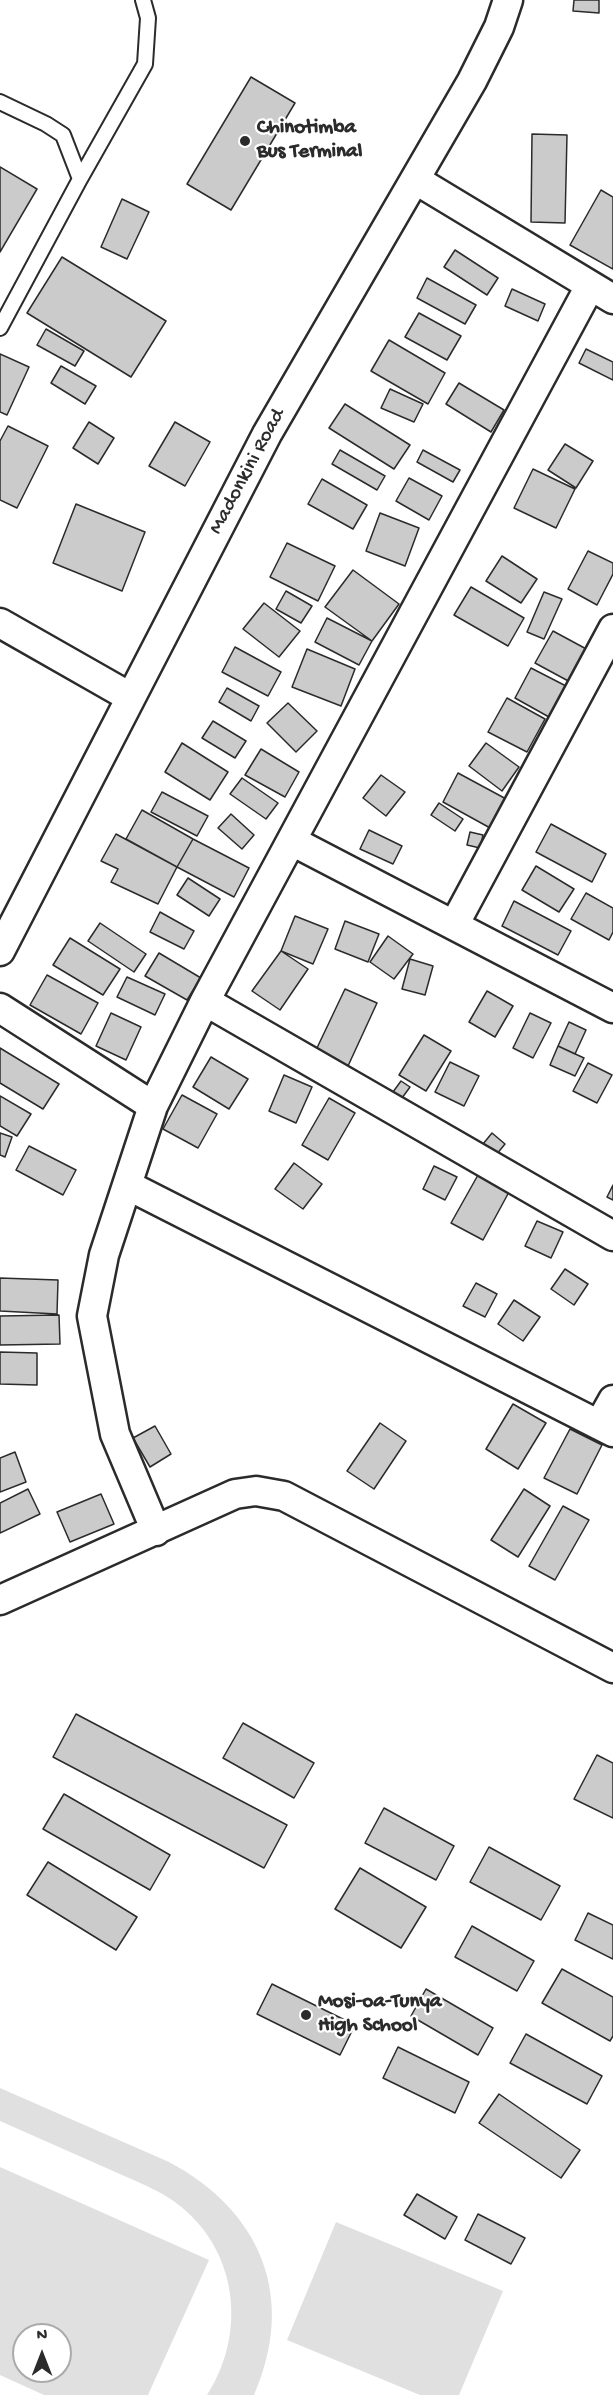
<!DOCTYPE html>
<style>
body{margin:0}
#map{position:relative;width:613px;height:2395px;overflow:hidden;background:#fff;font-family:"Gochi Hand",sans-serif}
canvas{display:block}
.north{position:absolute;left:12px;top:2323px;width:60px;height:60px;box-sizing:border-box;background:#fff;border:2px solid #aaa;border-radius:50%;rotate:0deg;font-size:16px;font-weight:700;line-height:24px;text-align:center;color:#2b2b2b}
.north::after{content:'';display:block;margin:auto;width:21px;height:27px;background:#2b2b2b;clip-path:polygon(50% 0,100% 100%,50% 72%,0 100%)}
</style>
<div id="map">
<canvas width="613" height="2395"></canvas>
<div class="north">N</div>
</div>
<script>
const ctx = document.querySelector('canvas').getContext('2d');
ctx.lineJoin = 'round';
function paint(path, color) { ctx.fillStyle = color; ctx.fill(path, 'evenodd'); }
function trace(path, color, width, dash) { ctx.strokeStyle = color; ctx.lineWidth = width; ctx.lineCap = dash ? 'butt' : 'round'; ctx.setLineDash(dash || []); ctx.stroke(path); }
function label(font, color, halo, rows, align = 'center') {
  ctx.font = font + ' "Gochi Hand",sans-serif'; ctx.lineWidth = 4.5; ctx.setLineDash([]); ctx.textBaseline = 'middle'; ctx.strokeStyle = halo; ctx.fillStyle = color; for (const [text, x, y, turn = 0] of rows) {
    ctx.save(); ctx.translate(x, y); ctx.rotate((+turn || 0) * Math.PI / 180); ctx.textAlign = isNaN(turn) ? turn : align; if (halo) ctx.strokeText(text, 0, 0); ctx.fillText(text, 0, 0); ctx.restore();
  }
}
paint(new Path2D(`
 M0 2088 169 2162C261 2211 297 2297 254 2395H207C245 2337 239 2258 186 2211 174 2200 161 2193 147 2186L0 2121Z
 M0 2167 209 2260 148 2395H44L0 2375ZM24 2335H60V2371H24Z
 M336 2222 503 2291 459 2395H420L287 2340Z`), '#e0e0e0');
const building = new Path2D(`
 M574 0H599V13L573 11Z
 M251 77 295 103 231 210 187 184Z
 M532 134 567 135 565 223 531 222Z
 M0 167 37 189 0 252Z
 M601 190 613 197V269L570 245Z
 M122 199 149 212 127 259 101 247Z
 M455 250 498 278 487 295 444 267Z
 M62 257 166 321 131 377 27 313Z
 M427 278 476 305 465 324 417 298Z
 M512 289 545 304 538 321 505 306Z
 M419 313 461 336 447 360 405 337Z
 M46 329 84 351 75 366 37 345Z
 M389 340 445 373 428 404 371 371Z
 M586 349 613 362V380L579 363Z
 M0 354 29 367 7 415 0 412Z
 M61 366 96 386 85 404 51 383Z
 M459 383 504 410 491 432 446 404Z
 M390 389 423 404 414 422 381 408Z
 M345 404 410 445 394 469 329 428Z
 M89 422 114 438 98 464 73 448Z
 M175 422 210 442 185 486 149 466Z
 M8 426 48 446 17 508 0 500V441Z
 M565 444 593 461 576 488 548 470Z
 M340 450 385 476 377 490 332 464Z
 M423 450 460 470 453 482 417 462Z
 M533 469 575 489 556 528 514 508Z
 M409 478 442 496 429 520 396 501Z
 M322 479 367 505 353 529 308 504Z
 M76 504 145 532 122 591 53 563Z
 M380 513 419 528 405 566 366 551Z
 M287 543 335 566 318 601 270 577Z
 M588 551 613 563V574L597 605 568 589Z
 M502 556 537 579 521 603 486 581Z
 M353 570 399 604 372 641 325 607Z
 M471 587 524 618 508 646 454 615Z
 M286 591 312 606 301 623 276 609Z
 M544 592 562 599 544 639 527 632Z
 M264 603 300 631 279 657 243 629Z
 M327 618 372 641 359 665 315 642Z
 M553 631 590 651 572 683 535 663Z
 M235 647 281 672 268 696 222 672Z
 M307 649 355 669 341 706 292 687Z
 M531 668 566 686 549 717 515 698Z
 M227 688 259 706 251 721 219 702Z
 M507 698 545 719 527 752 488 732Z
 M288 703 317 731 296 752 267 723Z
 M213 721 246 741 235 758 202 738Z
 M182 743 228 772 210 800 165 772Z
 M486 743 519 767 502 791 469 766Z
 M261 749 299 772 285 797 245 775Z
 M458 773 508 800 492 829 443 802Z
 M381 775 405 792 386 816 363 798Z
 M242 778 278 803 266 819 230 794Z
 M162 792 208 816 197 836 151 812Z
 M439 803 463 819 455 831 431 815Z
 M142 810 193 839 177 867 126 839Z
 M231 814 254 835 242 849 218 828Z
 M551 824 606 854 592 882 536 852Z
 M369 830 402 846 393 864 360 849Z
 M470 832 483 835 480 848 467 845Z
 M116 834 177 867 158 904 111 882 118 869 101 861Z
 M193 839 249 868 234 897 177 867Z
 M536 866 574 889 559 912 522 890Z
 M188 878 220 899 209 916 177 895Z
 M586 893 613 908V932L609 940 571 919Z
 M514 901 571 931 558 955 502 926Z
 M160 912 194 931 184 949 150 932Z
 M295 916 328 929 313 964 281 951Z
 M345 921 379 934 368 962 335 949Z
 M100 923 146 954 134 972 88 941Z
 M388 936 413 954 394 979 370 962Z
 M70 938 120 969 103 995 53 965Z
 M281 951 308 969 280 1010 252 991Z
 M159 953 201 978 187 1000 145 976Z
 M410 959 433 966 425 995 402 989Z
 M47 975 98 1003 81 1034 30 1005Z
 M127 977 165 994 155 1015 117 997Z
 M345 989 377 1003 348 1066 316 1050Z
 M487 991 513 1006 495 1037 469 1022Z
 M111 1013 141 1027 126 1060 96 1046Z
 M530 1013 551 1023 533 1058 513 1048Z
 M569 1022 586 1030 575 1054 558 1046Z
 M424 1035 451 1051 426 1091 399 1075Z
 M558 1046 584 1058 575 1076 550 1065Z
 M0 1048 59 1084 43 1109 0 1083Z
 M211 1057 248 1079 229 1109 193 1087Z
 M450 1062 479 1076 464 1106 435 1092Z
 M588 1063 612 1075 597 1103 573 1091Z
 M284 1075 312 1087 296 1123 269 1111Z
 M401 1081 410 1087 402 1098 393 1092Z
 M182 1095 217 1114 198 1148 163 1129Z
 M0 1096 31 1114 17 1136 0 1126Z
 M329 1098 355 1113 328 1160 302 1145Z
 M0 1133 12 1137 5 1157 0 1155Z
 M492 1133 505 1144 496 1155 483 1144Z
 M29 1146 76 1170 63 1195 16 1170Z
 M294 1163 322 1184 303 1209 275 1189Z
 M434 1166 457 1177 445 1200 423 1189Z
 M478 1175 509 1192 483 1240 451 1223Z
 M613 1185V1200L607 1197Z
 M537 1221 563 1232 551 1258 525 1246Z
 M565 1269 588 1284 574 1305 551 1289Z
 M0 1278 58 1280 57 1314 0 1311Z
 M476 1283 497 1294 485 1317 463 1306Z
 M514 1300 540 1317 523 1341 498 1324Z
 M59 1315 60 1344 0 1345V1316Z
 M0 1352 37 1353V1385L0 1384Z
 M513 1404 546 1423 518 1469 486 1449Z
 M380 1423 406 1441 374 1489 347 1471Z
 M155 1426 171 1454 150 1467 133 1438Z
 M570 1429 602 1445 577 1494 544 1478Z
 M15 1452 26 1482 0 1492V1458Z
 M28 1489 40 1514 0 1533V1503Z
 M524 1489 550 1506 518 1557 491 1540Z
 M101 1494 114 1524 70 1542 57 1512Z
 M563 1506 589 1520 555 1580 529 1566Z
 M76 1714 287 1825 264 1868 53 1757Z
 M243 1723 314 1763 294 1798 223 1758Z
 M597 1755 613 1763V1818L574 1799Z
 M64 1794 170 1855 150 1890 43 1829Z
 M384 1808 454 1846 436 1880 365 1843Z
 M489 1847 560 1886 541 1920 470 1882Z
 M48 1862 137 1917 116 1950 27 1895Z
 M360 1868 426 1907 401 1948 335 1909Z
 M588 1913 613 1925V1959L575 1940Z
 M472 1926 534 1961 517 1991 455 1957Z
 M562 1969 613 1997V2036L610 2041 542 2003Z
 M272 1984 355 2025 340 2055 257 2014Z
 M426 1989 493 2028 478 2055 411 2016Z
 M526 2034 602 2076 587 2104 510 2063Z
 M398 2047 469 2082 455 2113 383 2078Z
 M499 2094 580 2150 561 2178 479 2123Z
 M417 2194 457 2217 445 2239 404 2215Z
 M478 2214 525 2238 511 2264 465 2240Z`);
paint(building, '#cbcbcb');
trace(building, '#2b2b2b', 1.5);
const service = new Path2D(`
 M0 102 46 124 63 135 80 179 0 328
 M80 179 145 64 148 18 143 0`);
const minor = new Path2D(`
 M416 180 613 299
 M0 623 130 697
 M292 841 613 1008
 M454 925 613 629
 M0 951 267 434 472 81 499 27 508 0
 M205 1001 613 1236
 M0 1008 153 1106
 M127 1185 613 1432
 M599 1425 613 1400
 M156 1531 115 1434 92 1316 104 1255 153 1106 205 1001 590 286
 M0 1600 235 1494 256 1491 284 1496 613 1668`);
trace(service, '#2b2b2b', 18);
trace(minor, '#2b2b2b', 33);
trace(service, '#fff', 14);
trace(minor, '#fff', 28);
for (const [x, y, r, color] of [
 [245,141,6,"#2b2b2b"],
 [306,2015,6,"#2b2b2b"]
]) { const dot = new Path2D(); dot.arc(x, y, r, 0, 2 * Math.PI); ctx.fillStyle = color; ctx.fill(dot); trace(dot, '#fff', 2); }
label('bold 21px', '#2b2b2b', '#fff', [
 ["Chinotimba",257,129],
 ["Bus Terminal",257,153],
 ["Mosi-oa-Tunya",318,2003],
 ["High School",318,2027]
], 'left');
label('21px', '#2b2b2b', '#fff', [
 ["Madonkini Road",248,472,-62]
]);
</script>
